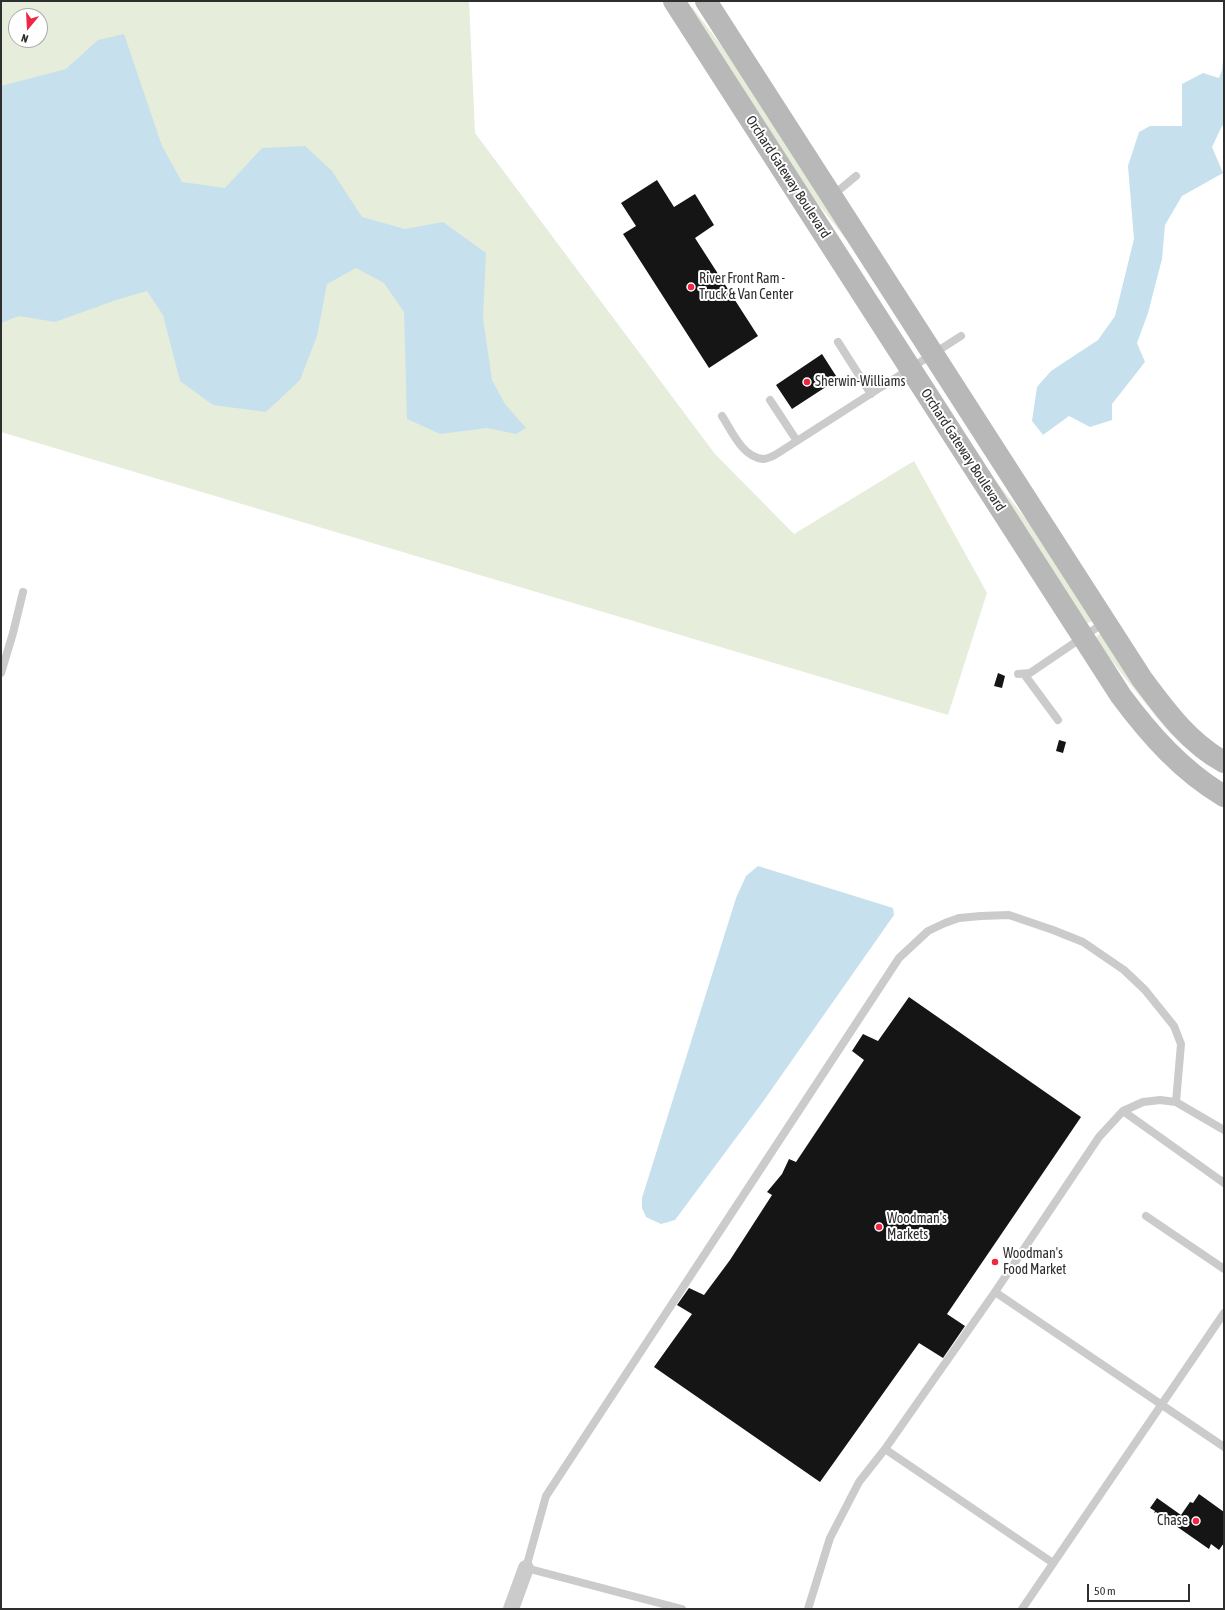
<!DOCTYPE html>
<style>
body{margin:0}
#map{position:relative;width:1225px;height:1610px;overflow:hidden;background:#fff;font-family:"Asap Condensed",sans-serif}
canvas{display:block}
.frame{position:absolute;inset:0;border:2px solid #2e2e2e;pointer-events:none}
.north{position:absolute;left:8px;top:8px;width:40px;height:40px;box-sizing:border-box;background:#fff;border:1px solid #ababab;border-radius:50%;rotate:198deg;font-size:11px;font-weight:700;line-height:16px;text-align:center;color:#2e2e2e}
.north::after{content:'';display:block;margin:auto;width:14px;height:18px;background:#ee2843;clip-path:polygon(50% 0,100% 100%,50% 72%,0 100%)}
.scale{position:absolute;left:1087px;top:1584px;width:103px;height:18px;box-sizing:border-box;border:2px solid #2e2e2e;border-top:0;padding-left:5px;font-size:12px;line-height:14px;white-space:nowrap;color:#2e2e2e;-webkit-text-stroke:3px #fff;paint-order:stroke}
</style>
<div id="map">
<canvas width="1225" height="1610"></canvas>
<div class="frame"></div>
<div class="north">N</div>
<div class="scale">50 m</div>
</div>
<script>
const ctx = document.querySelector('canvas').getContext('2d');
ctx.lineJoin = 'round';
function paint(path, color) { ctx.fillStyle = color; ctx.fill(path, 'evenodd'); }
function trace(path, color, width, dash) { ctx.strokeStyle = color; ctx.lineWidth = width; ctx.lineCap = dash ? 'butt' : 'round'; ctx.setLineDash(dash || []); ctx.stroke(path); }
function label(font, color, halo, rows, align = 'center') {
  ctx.font = font + ' "Asap Condensed",sans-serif'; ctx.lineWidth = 4; ctx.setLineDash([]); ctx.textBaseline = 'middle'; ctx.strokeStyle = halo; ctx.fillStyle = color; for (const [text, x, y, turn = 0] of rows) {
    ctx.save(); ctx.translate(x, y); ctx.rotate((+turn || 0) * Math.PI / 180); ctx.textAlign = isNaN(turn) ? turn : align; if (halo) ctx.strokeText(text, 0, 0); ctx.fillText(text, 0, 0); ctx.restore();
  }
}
paint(new Path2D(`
 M1 1H469L475 133 715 454 794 534 914 461 987 593 948 715 1 432ZM16 16H40V40H16Z
 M692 7 737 66 848 236 845 238 800 181 688 9Z
 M992 476 1047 546 1093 621 1085 624 990 477Z
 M1101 633 1189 749 1170 733 1157 718 1096 641 1095 638Z`), '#e6eddb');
paint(new Path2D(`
 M124 34 162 146 182 182 225 188 262 148 305 146 332 171 362 217 405 229 443 222 486 253 483 318 492 380 505 404 526 428 516 434 487 428 440 434 407 419 404 312 384 283 356 268 327 284 317 336 300 380 266 412 213 405 180 381 163 315 147 291 116 300 55 322 19 316 1 323V86L66 69 98 40Z
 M1224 51V126H1222L1212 147 1223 173 1182 196 1165 225 1162 259 1148 313 1137 343 1145 362 1112 404V420L1090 427 1069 416 1043 435 1032 421 1037 387 1051 371 1098 340 1115 316 1134 239 1128 166 1139 132 1150 126H1182V84L1203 73 1219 78 1222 70Z
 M758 866 893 908 894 915 762 1103 675 1220 661 1224 646 1217 642 1208V1198L736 898 746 876Z`), '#c6e1ed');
paint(new Path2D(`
 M657 180 674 207 695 194 714 225 695 238 758 336 709 368 623 234 636 226 621 203Z
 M822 354 838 379 792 409 776 385Z
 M998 673 1005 676 1002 688 994 686Z
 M1059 740 1066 742 1063 753 1056 751Z
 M909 997 1081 1117 947 1314 965 1326 943 1358 919 1343 820 1482 654 1367 692 1314 677 1305 689 1288 704 1295 730 1260 772 1195 767 1192 782 1174 789 1159 796 1162 864 1060 852 1051 863 1034 878 1041Z
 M1199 1494 1224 1512V1543L1219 1550 1211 1544 1209 1549 1156 1512 1154 1513 1155 1511 1150 1508 1157 1498 1181 1515 1190 1502 1193 1503Z`), '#151515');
trace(new Path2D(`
 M832 196 856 176
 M838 342 871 394
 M770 400 797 441
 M722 416C732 431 742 457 763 459 766 459 771 457 775 455L961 336
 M1 673 13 633 23 592
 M1018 674 1030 673 1105 622
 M1024 674 1058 720
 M1123 1111 1224 1183
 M1146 1216 1224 1269
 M995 1292 1224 1447
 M885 1449 1053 1563
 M682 1609 526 1568 546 1496 899 958 928 931 945 923 959 918 981 916 1009 915 1053 930 1083 942 1124 970 1145 990 1174 1026 1181 1044 1176 1102
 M808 1609 830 1538 859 1482 885 1449 995 1292 1099 1137 1123 1111 1143 1102 1160 1100 1176 1102 1224 1130
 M1022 1609 1224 1313`), '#cbcbcb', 8);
trace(new Path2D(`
 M511 1609 526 1568`), '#cbcbcb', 16);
trace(new Path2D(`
 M674 1 1121 696C1150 735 1182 771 1224 796
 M706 1 1142 679C1165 710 1189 743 1224 762`), '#b8b8b8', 22);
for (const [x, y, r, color] of [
 [691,287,4,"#ee2843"],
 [807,382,4,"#ee2843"],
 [879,1227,4,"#ee2843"],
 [995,1262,4,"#ee2843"],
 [1196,1521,4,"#ee2843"]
]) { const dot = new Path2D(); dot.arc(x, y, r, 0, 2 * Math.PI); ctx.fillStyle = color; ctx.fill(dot); trace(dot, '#fff', 1.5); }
label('14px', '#2e2e2e', '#fff', [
 ["Orchard Gateway Boulevard",788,177,57],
 ["Orchard Gateway Boulevard",963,450,57]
]);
label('14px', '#2e2e2e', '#fff', [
 ["River Front Ram -",699,279],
 ["Truck & Van Center",699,295],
 ["Sherwin-Williams",815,382],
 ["Woodman's",887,1219],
 ["Markets",887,1235],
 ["Woodman's",1003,1254],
 ["Food Market",1003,1270],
 ["Chase",1188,1521,"right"]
], 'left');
</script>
